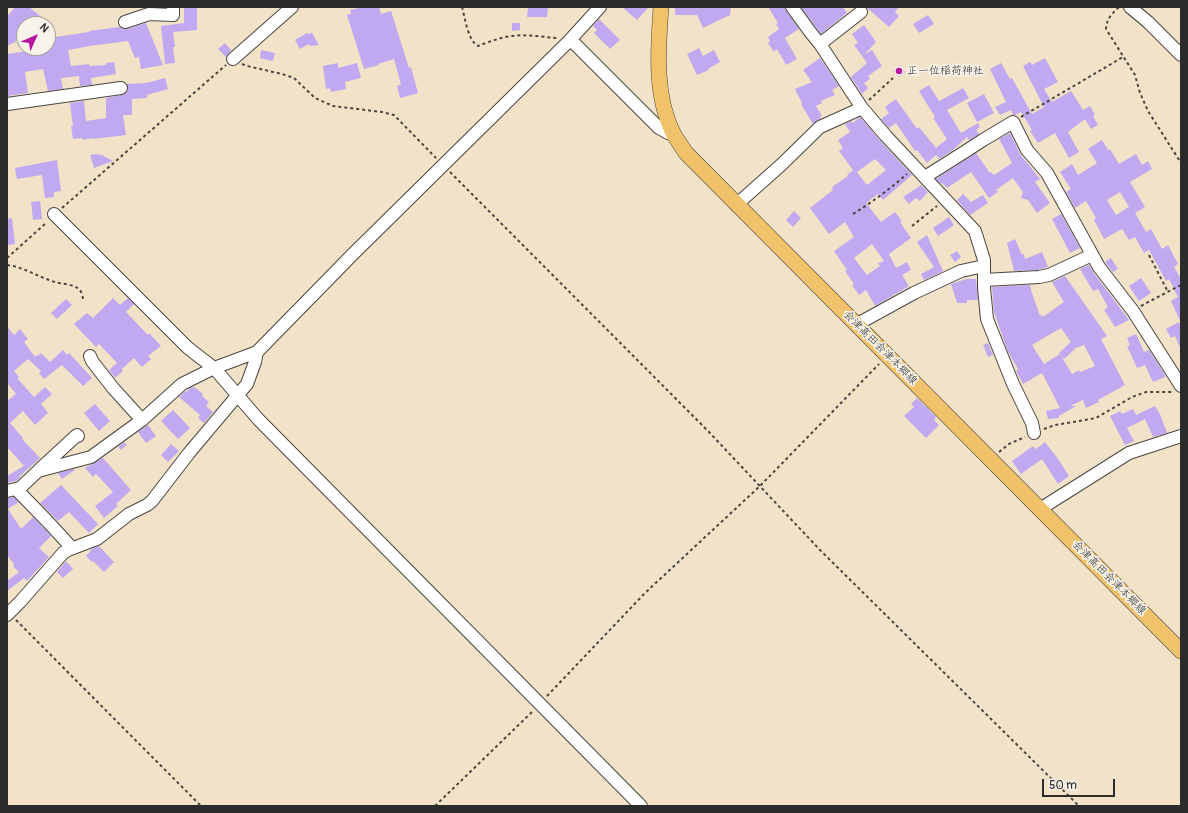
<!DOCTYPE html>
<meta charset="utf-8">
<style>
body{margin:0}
#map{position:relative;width:1188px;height:813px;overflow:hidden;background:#f2e2c7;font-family:Pangolin,sans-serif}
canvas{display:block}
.frame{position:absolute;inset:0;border:8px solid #2b2b2b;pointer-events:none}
.north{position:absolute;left:16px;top:16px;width:40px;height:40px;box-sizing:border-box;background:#f7f3e8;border:1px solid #a5a39c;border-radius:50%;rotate:45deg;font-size:11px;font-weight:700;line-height:16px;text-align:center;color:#2b2b2b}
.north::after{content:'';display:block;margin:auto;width:14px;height:18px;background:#b5179e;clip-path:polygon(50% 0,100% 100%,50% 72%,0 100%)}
.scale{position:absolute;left:1042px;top:779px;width:73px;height:18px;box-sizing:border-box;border:2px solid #2b2b2b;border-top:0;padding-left:5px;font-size:12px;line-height:14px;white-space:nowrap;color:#2b2b2b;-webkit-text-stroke:3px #f7f3e8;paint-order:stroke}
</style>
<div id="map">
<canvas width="1188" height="813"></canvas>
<div class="frame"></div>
<div class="north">N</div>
<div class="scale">50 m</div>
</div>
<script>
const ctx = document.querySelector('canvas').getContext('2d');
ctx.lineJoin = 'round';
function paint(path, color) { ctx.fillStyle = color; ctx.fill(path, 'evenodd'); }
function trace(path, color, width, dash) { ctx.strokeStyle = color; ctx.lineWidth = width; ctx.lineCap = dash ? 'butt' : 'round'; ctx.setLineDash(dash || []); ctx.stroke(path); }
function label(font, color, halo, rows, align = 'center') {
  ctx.font = font + ' Pangolin,"Klee One",sans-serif'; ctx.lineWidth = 3.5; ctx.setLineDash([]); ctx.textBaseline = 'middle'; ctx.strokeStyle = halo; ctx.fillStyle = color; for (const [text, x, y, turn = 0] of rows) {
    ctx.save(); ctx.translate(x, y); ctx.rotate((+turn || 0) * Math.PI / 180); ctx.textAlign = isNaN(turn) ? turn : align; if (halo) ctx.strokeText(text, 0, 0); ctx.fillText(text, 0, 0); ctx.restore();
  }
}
paint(new Path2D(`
 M15 7H29L50 24H24V31L15 42 7 46V17Z
 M184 7H197V30L173 32 175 47H173L175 63 165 64 161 26 184 23Z
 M363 7H379L381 14 391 11 409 68 411 67 418 93 400 98 397 86 401 84 394 59 378 64 379 65 364 69 347 15 351 14 350 10Z
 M528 7H548L547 17H527Z
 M622 7H649L637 20Z
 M675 7H731L730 15 703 28 697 15H675Z
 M768 7H785L786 11 799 29 785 38 797 59 786 65 777 49 774 52 768 43 770 41 768 37 779 29 776 24 778 23Z
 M801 7H843L847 13 821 34Z
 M866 7H899L895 12 899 16 889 27Z
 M928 15 934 24 919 33 913 24Z
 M599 19 620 40 610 49 594 33 597 30 593 26Z
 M146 23 163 65 141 69 139 57 135 58 128 41 90 46 68 50 71 66 89 64V66L106 65V63L114 62 116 74 91 78 92 85 80 86 79 76 61 78 63 89 48 91 43 69 25 72 28 93 7 96V54L48 48V38L89 32V31L119 27 123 29H127Z
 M512 23H520V30L512 31Z
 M864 25 876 42 864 55 872 50 882 66 868 76 870 79 864 83 868 88 862 94 851 77 867 63 854 45 858 43 852 34Z
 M307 33 308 34 312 33 319 45 310 46 309 44 300 49 295 40Z
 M225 43 231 50 226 57 218 49Z
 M699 48 703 56 714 50 720 62 708 69 709 70 697 75 687 54Z
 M261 50 275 53 273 61 260 58Z
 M820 58 839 86 832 90 835 95 821 101 822 103 816 106 822 116H820L821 118 813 124 801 104 802 103 795 89 812 82 803 70Z
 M1045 58 1058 82 1044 89 1052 102 1071 91 1083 110 1090 106 1095 115 1093 116 1098 125 1091 129 1085 119 1068 132 1079 152 1069 158 1055 133 1038 143 1030 131 1032 130 1021 112 1015 115H1013L1011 110 1000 115 995 107 1006 102 990 69 1001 63 1010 79 1012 78 1032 114 1044 107 1023 66 1030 62 1032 65Z
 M338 63V68L357 63 361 78 345 82 346 89 331 92 330 88 326 89 323 66Z
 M900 65 905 72 899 77 893 71Z
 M165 78 168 89 147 95V98L132 99V115H123L126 135 93 139V138L83 140 82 138 73 139 71 126H73L70 103 84 101 86 121 106 118V98L125 94 128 90 127 84 146 83Z
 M929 85 939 101 963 88 969 98 947 110 961 133 978 123 980 127 976 130 979 134 969 140 967 137 953 150 939 159 936 155 927 163 917 150 915 151 896 123 889 128 881 119 889 113 885 107 896 99 917 129 919 127 936 148 947 139 933 118 935 117 919 91Z
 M984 94 994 113 977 122 967 103Z
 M860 117 883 144 912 175 883 200 878 194 866 203 881 222 895 212 902 221 900 222 911 238 889 254 896 268 907 262 911 270 902 275 909 286 875 306 866 290 859 295 852 285 854 284 845 271 847 270 834 251 854 237 845 222 829 234 810 208 833 190 832 187 848 176 847 175 853 170 839 151 843 148 838 140 850 132 845 124 852 121 853 123ZM875 159 886 170 867 185 857 172ZM872 244 884 261 878 263 880 266 867 275 854 258Z
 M1010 133 1020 154 1040 179 1035 182 1050 203 1037 213 1028 200 1021 198 1023 192 1013 178 996 190 998 192 989 198 971 172 947 188 942 183 941 184 936 179 976 153 990 173 991 172 994 175 1012 163 999 139Z
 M1102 140 1108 150 1110 149 1119 164 1136 154 1142 165 1148 161 1152 169 1130 182 1145 207 1135 213 1146 232 1151 229 1162 249 1168 245 1178 264 1174 267 1181 279V323L1171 301 1178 297 1169 279 1166 281 1149 250 1144 253 1135 237 1129 240 1122 229 1104 239 1094 220 1096 218 1086 201 1075 208 1066 192 1071 189 1060 172 1072 164 1078 175 1097 163 1088 149ZM1120 192 1129 207 1116 215 1107 200Z
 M96 154 102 155 113 161 94 168 90 155Z
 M57 160 61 191 54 192V197L45 198 42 175 17 179 15 168Z
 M921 185 928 192 920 201 916 198 909 204 903 197Z
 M963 194 971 202 983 195 988 203 970 215 957 200Z
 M40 201 42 219 33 220 31 202Z
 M794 211 801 218 793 227 786 220Z
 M1061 214 1080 248 1070 253 1052 219Z
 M949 217 954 225 938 236 933 228Z
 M12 218 15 244 7 245V219Z
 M927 235 943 271 924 280 921 274 934 267 917 242Z
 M1015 239 1022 255 1024 254 1025 259 1042 252 1048 267 1038 270 1014 271 1007 243Z
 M957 251 961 257 955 262 950 255Z
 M1111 258 1118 269 1113 272 1105 262Z
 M1089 265 1093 272 1129 320 1115 327 1104 310 1108 307 1098 289 1093 291 1080 269Z
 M1065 276 1107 336 1101 339 1125 385 1098 400 1099 402 1086 408 1083 400 1070 406H1076L1059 416V418L1048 419 1046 411 1060 408 1042 373 1023 384 1017 373 1016 371 1018 369 1008 352 994 312 992 287 1030 285 1031 290 1040 316 1042 315 1043 317 1064 302 1052 282ZM1061 328 1071 342 1059 353 1060 354 1044 364 1032 345ZM1084 345 1095 366 1080 372 1079 370 1072 374 1060 354 1064 359 1076 348Z
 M1141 278 1151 293 1139 301 1129 286Z
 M966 279H976L978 300H967V303H957L951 284Z
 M113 298 120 305 128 298 134 304 126 312 148 335 149 333 161 346 148 356 151 359 142 367 134 358 122 369 123 371 115 378 109 370 117 363 99 344 96 347 74 324 87 313 93 318Z
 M66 299 72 305 57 319 51 313Z
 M1179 322 1181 327V350L1175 336 1171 338 1166 329Z
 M7 326 14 335 20 329 28 339 24 342 35 357 37 355 38 356 41 353 50 362 63 350 67 355 69 353 92 378 83 386 62 365 44 379 39 373 41 371 28 359 14 371 19 377 17 378 34 397 45 387 52 394 41 404 48 413 35 425 23 411 10 423 23 438 22 439 40 458 19 477 20 478 16 481 7 483V476L24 466 7 447V401L16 394 7 383Z
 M1136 334 1144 352 1149 350 1165 375V377L1153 382 1145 365 1137 368 1127 346 1130 345 1127 338Z
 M988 343 993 355 988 357 983 345Z
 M194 387 203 394 202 396 209 402 206 406 213 412 204 423 198 418 200 415 179 397 186 391 187 392 190 388Z
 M917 398 936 417 934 420 939 425 926 438 904 416 914 407 911 404Z
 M95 404 110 421 99 431 84 413Z
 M1155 406 1160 414 1167 433 1153 437 1145 419 1127 428 1134 441 1125 445 1110 416 1120 411 1122 414 1133 409 1136 415Z
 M173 410 190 428 178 439 161 421Z
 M148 425 156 436 146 443 138 432Z
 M124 442 127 445 121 450 118 447Z
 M1045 442 1056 456 1069 476 1058 484 1042 459 1021 474 1012 461 1033 446 1036 449Z
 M171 444 179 451 168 462 161 455Z
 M103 458 131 490 116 504 118 506 104 518 95 506 113 492 96 474 93 477 85 468Z
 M74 469 75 470 62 479 58 473Z
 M61 485 98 524 89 533 69 512 58 521 40 503Z
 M14 497 19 502 8 509 21 529 33 517 51 536 39 548 49 557 27 581 24 578 7 591V581L19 572 13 566 14 564 7 555V498Z
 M99 546 114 562 104 572 93 561 92 562 86 556 93 548Z
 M66 561 73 569 63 578 57 572Z`), '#c0a9f0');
const minor = new Path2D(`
 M792 7 811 33 820 44 862 108 886 136 975 231 984 260V288L987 319 1013 384 1032 423 1034 433
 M1130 7 1148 22 1181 55
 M125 22 149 14 173 15V7
 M569 41 600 7
 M820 44 861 12
 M233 59 292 7
 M7 104 121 88
 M925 177 966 151 983 140 1013 122 1027 150 1047 173 1099 267 1133 311 1181 386
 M736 205 781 165 820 127 862 108
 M54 214 187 347 197 355 214 368 258 419 641 806
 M984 280 1039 277 1049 275 1092 255
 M859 327 863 321 914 293 961 271 984 266
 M90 356 92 361 113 388 142 420
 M39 470 77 435 78 436
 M16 489 49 523 72 548
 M7 491 20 488 38 471 91 457 142 420 182 384 214 368 257 352 352 255 569 41 575 44 659 128 668 133 674 134
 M1040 509 1129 453 1181 436
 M7 615 20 602 63 553 68 550 97 539 129 514 147 505 152 501 189 453 247 384 255 362 257 352`);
const major = new Path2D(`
 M661 7C658 49 654 96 674 135 678 141 682 147 686 153L1181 651`);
trace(minor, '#494642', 14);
trace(major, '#494642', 16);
trace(new Path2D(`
 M462 7C465 18 468 41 478 46 488 42 499 38 511 36 526 34 542 37 557 38
 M1119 7C1111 15 1107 18 1106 29L1135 75 1140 93 1148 111 1181 163
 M242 64 247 66 282 74 294 78 315 98 333 106 382 112 394 115 436 158
 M869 100 893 78
 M1021 117 1123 57
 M450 172 708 431 820 550 1079 806
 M62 208 226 65
 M853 214C872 202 890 189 907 174
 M912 226 937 206
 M1149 255 1168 292
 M7 258 47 222
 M7 265C24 267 38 277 55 282 62 284 73 284 79 289 82 292 83 297 83 301
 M1141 306 1154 299 1181 285
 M1044 429 1055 425 1096 418 1132 397 1146 392H1173
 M999 452 1009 444 1025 437
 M16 620 201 806
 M547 696 645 593 760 486 879 364
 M435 806 533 711`), '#494642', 2, [3, 3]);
trace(minor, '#fff', 12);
trace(major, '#f2c26a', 15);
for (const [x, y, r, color] of [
 [899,71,4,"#b5179e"]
]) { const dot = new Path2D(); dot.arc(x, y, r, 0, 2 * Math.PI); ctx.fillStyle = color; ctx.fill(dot); trace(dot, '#f7f3e8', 1.5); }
label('11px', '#2b2b2b', '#f7f3e8', [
 ["正一位稲荷神社",907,71]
], 'left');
label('11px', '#2b2b2b', '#f7f3e8', [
 ["会津高田会津本郷線",880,348,45],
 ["会津高田会津本郷線",1109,578,45]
]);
</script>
